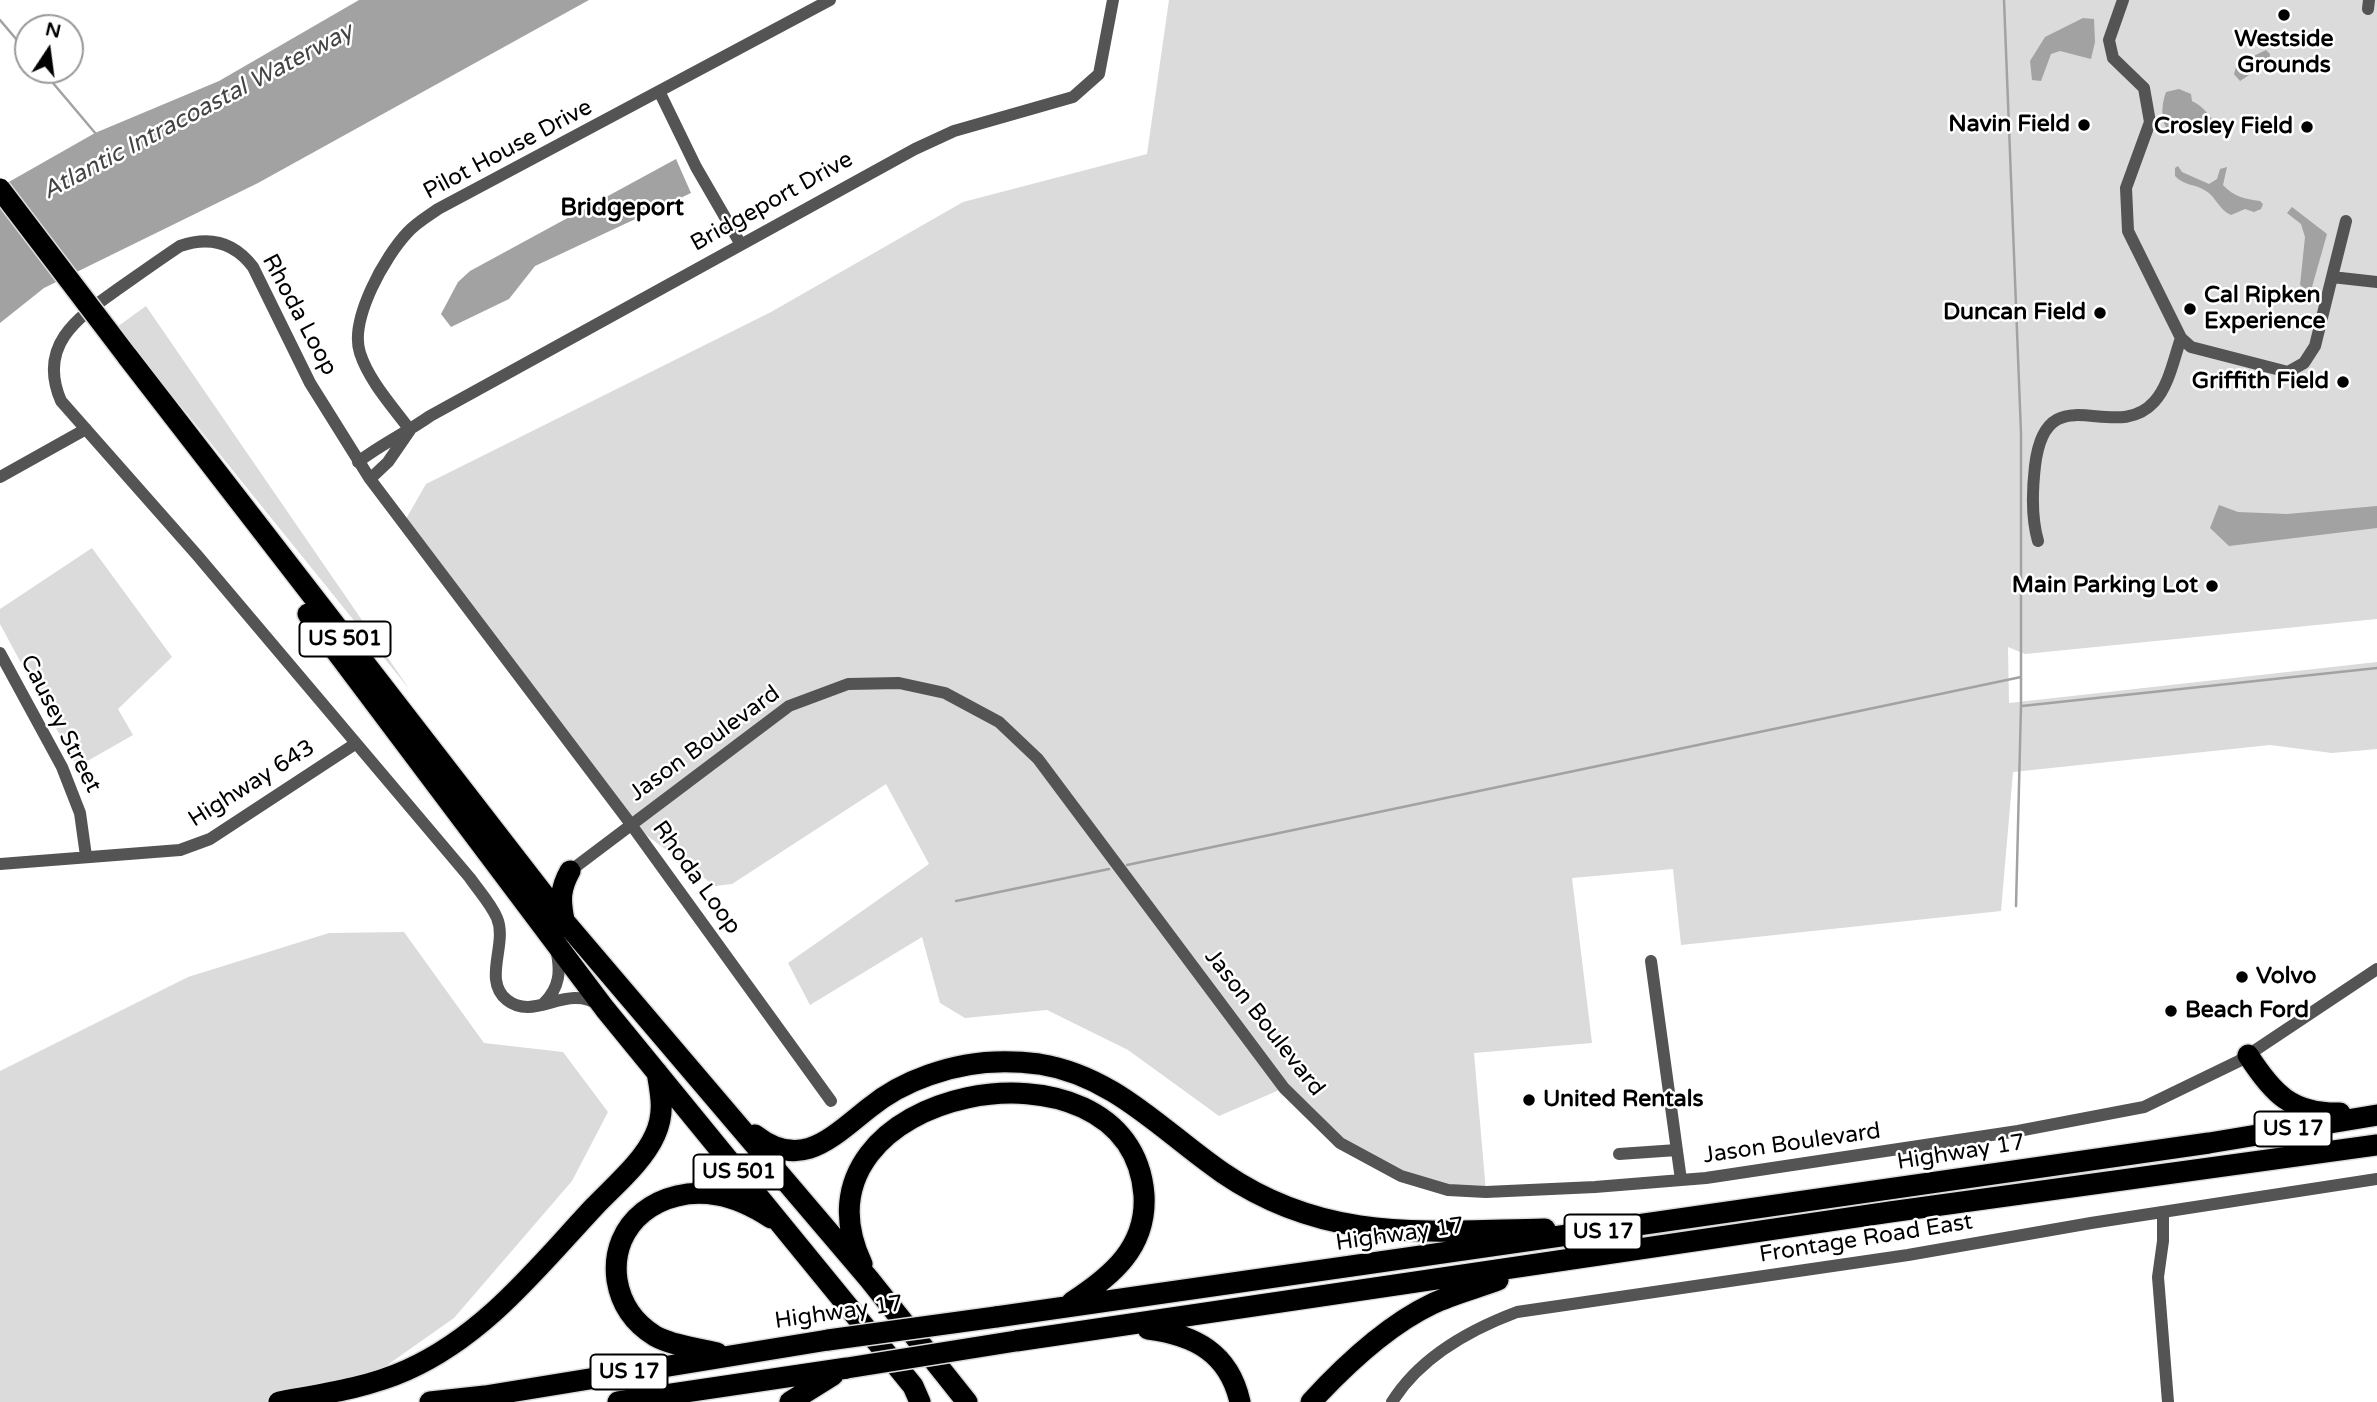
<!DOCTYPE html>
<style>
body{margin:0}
#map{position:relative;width:2377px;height:1402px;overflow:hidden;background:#fff;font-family:"Varela Round",sans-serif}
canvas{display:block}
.north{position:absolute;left:14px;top:14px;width:70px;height:70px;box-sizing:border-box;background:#fff;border:2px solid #999;border-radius:50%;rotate:13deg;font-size:19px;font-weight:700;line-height:28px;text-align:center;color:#000}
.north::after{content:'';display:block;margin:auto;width:24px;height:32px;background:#000;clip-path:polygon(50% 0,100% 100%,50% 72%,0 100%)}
</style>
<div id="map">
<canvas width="2377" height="1402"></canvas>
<div class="north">N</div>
</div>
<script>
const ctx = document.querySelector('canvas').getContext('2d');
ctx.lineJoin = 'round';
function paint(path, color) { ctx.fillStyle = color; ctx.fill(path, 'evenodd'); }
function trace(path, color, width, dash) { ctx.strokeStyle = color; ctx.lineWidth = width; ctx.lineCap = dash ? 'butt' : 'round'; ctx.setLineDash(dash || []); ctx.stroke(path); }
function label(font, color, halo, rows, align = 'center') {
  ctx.font = font + ' "Varela Round",sans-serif'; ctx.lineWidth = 5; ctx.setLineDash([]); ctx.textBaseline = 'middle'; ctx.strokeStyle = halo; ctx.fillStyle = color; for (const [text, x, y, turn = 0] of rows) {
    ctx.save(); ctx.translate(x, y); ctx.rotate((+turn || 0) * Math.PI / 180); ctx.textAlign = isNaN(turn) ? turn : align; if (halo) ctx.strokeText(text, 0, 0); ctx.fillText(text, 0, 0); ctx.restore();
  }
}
paint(new Path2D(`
 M1169 0H2377V619L2025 654 2008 647 2009 703 2377 662V749L2332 753 2270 745 2013 772 2001 911 1681 945 1673 869 1572 878 1592 1043 1474 1053 1486 1192 1448 1190 1340 1143 1284 1088 1219 1116 1128 1050 1047 1010 965 1018 940 1003 922 937 810 1005 788 963 929 864 886 784 732 884 715 886 630 823 403 524 426 484 771 312 963 202 1147 154Z
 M146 306 410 690 117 327Z
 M92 548 172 657 118 709 133 735 77 767 0 624V609Z
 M404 932 484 1043 563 1052 608 1112 572 1181 454 1318 356 1387 279 1402H0V1071L188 977 329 933Z`), '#dbdbdb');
paint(new Path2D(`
 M359 0H589L258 183 44 288 0 323V187L95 133 219 81Z
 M2083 18 2094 19 2095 42 2091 59 2060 51 2051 54 2041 81 2032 80 2030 61 2045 37Z
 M2266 50 2270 54 2269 62 2240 81 2234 74 2237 64Z
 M2179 89 2191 94 2192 101C2203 106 2214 119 2218 131L2215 135 2186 126 2171 134C2160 123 2161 106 2166 92Z
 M676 159 691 193 535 266 509 299 451 327 441 314 458 282 470 271Z
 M2178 166 2182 172 2209 184 2217 179 2220 169 2227 167 2223 185C2234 197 2245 199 2260 201L2263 204 2261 209 2254 212 2245 209 2231 215C2219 210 2216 197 2206 191 2196 184 2184 186 2175 176V168Z
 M2292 207 2327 234 2312 287 2305 289 2300 285 2305 237 2301 224 2287 213Z
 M2219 505 2238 512 2287 514 2377 506V528L2229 546 2210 528Z`), '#a2a2a2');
trace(new Path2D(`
 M2004 0 2021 433V706L2016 906
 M0 20 28 53
 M42 70 96 134
 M2022 706 2377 668
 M1127 865 2021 677
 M956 901 1109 869`), '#a2a2a2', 2.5);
const highway = new Path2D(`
 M127 356 565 922 869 1279 967 1402
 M308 614 605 1009 913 1386 920 1402
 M564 920C560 900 560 889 570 871
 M2248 1055C2273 1094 2292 1114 2340 1113
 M755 1135C801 1171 831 1138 869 1108 886 1094 909 1082 929 1075 964 1062 1002 1059 1039 1064 1115 1076 1162 1131 1223 1173 1327 1244 1426 1231 1545 1229
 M862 1264C779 1087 1131 1021 1144 1195 1147 1247 1112 1276 1072 1302
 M996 1317 2209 1143 2377 1115
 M1148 1329C1195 1335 1229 1353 1240 1402
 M1016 1341 1890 1212 2377 1145
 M717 1353C697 1348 673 1346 655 1336 634 1323 621 1305 617 1280 609 1222 662 1185 717 1195 736 1198 754 1207 771 1218
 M279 1402C322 1394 367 1388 407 1370 485 1335 537 1268 594 1207 614 1186 643 1162 655 1135 665 1113 661 1095 657 1072
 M430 1402 485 1396 828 1340
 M618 1402 847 1368
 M790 1402 833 1375
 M1311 1402C1345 1365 1386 1326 1432 1304 1453 1294 1477 1288 1498 1280`);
trace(highway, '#dbdbdb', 24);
trace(new Path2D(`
 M2123 0 2109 40 2113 58 2144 88 2150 122 2126 188 2128 231 2181 338 2191 347 2288 372 2304 363 2315 346 2332 277 2377 282
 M2368 9 2369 0
 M660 93 696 167 740 243
 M2332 277 2346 221
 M410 430C393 407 369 381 360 353 349 320 385 256 408 232 416 223 428 216 438 209L830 0
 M358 462C383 443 406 433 430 416L915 149 954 131 1073 97 1099 74 1113 0
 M0 477 86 429
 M370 479 388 462 410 430
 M2038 541C2031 517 2032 492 2035 466 2046 372 2114 446 2154 402 2169 386 2174 358 2181 338
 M0 653 62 767 80 813 86 856
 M0 864 180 850 210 839 355 744
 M570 871 789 706 848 684 899 683 945 693 999 722 1038 759 1284 1088 1340 1143 1401 1176 1448 1190 1486 1192 1595 1187 1706 1178 2018 1131 2144 1107 2239 1061 2377 969
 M1651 961 1681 1180
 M544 1003C560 987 561 971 556 949
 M599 1005C566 983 535 1022 507 1000 482 980 508 944 497 918 491 904 479 891 470 878L197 555 61 401C37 345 77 318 118 289 138 275 159 260 180 246 209 236 234 242 253 267L310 383 370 479 630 823 831 1101
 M1619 1154 1677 1150
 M2163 1212V1241L2158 1277 2168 1402
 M1392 1402C1420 1357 1469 1330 1517 1312L1908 1255 2091 1223 2377 1179`), '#545454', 12);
trace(highway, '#000', 21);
const highwayBridge = new Path2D(`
 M0 189 127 356
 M828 1340 996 1317
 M847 1368 1016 1341`);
trace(highwayBridge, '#dbdbdb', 24, []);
trace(highwayBridge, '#000', 21);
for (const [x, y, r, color] of [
 [2284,15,7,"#000"],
 [2084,125,7,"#000"],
 [2307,127,7,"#000"],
 [2190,309,7,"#000"],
 [2100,313,7,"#000"],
 [2343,382,7,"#000"],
 [2212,586,7,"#000"],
 [2242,977,7,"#000"],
 [2171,1011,7,"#000"],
 [1529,1100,7,"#000"]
]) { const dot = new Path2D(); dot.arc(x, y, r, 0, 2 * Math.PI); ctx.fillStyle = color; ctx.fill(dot); trace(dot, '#fff', 2.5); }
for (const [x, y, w] of [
 [345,639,91],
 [2293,1129,77],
 [739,1172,91],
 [1603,1232,77],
 [629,1372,77]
]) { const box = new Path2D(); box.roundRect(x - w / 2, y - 17.5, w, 35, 5); ctx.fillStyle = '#fff'; ctx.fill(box); trace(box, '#000', 2); }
label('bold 21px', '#000', null, [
 ["US 501",345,639],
 ["US 17",2293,1129],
 ["US 501",739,1172],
 ["US 17",1603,1232],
 ["US 17",629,1372]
]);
label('bold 23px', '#000', '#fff', [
 ["Westside",2284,40,"center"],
 ["Grounds",2284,66,"center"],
 ["Navin Field",2070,125],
 ["Crosley Field",2293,127],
 ["Cal Ripken",2204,296,"left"],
 ["Experience",2204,322,"left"],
 ["Duncan Field",2086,313],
 ["Griffith Field",2329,382],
 ["Main Parking Lot",2198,586],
 ["Volvo",2256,977,"left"],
 ["Beach Ford",2185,1011,"left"],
 ["United Rentals",1543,1100,"left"]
], 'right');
label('23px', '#000', '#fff', [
 ["Pilot House Drive",508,150,-28],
 ["Bridgeport Drive",772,202,-29],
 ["Rhoda Loop",299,315,62],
 ["Causey Street",60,724,63],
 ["Jason Boulevard",705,744,-36],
 ["Highway 643",252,784,-32],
 ["Rhoda Loop",696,878,54],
 ["Jason Boulevard",1264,1023,52],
 ["Jason Boulevard",1792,1144,-8],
 ["Highway 17",1961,1153,-9],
 ["Highway 17",1400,1235,-8],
 ["Frontage Road East",1866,1239,-9],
 ["Highway 17",839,1313,-8]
]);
label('italic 24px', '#434343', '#fff', [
 ["Atlantic Intracoastal Waterway",198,112,-28]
]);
label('bold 24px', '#000', '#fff', [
 ["Bridgeport",622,209]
]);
</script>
